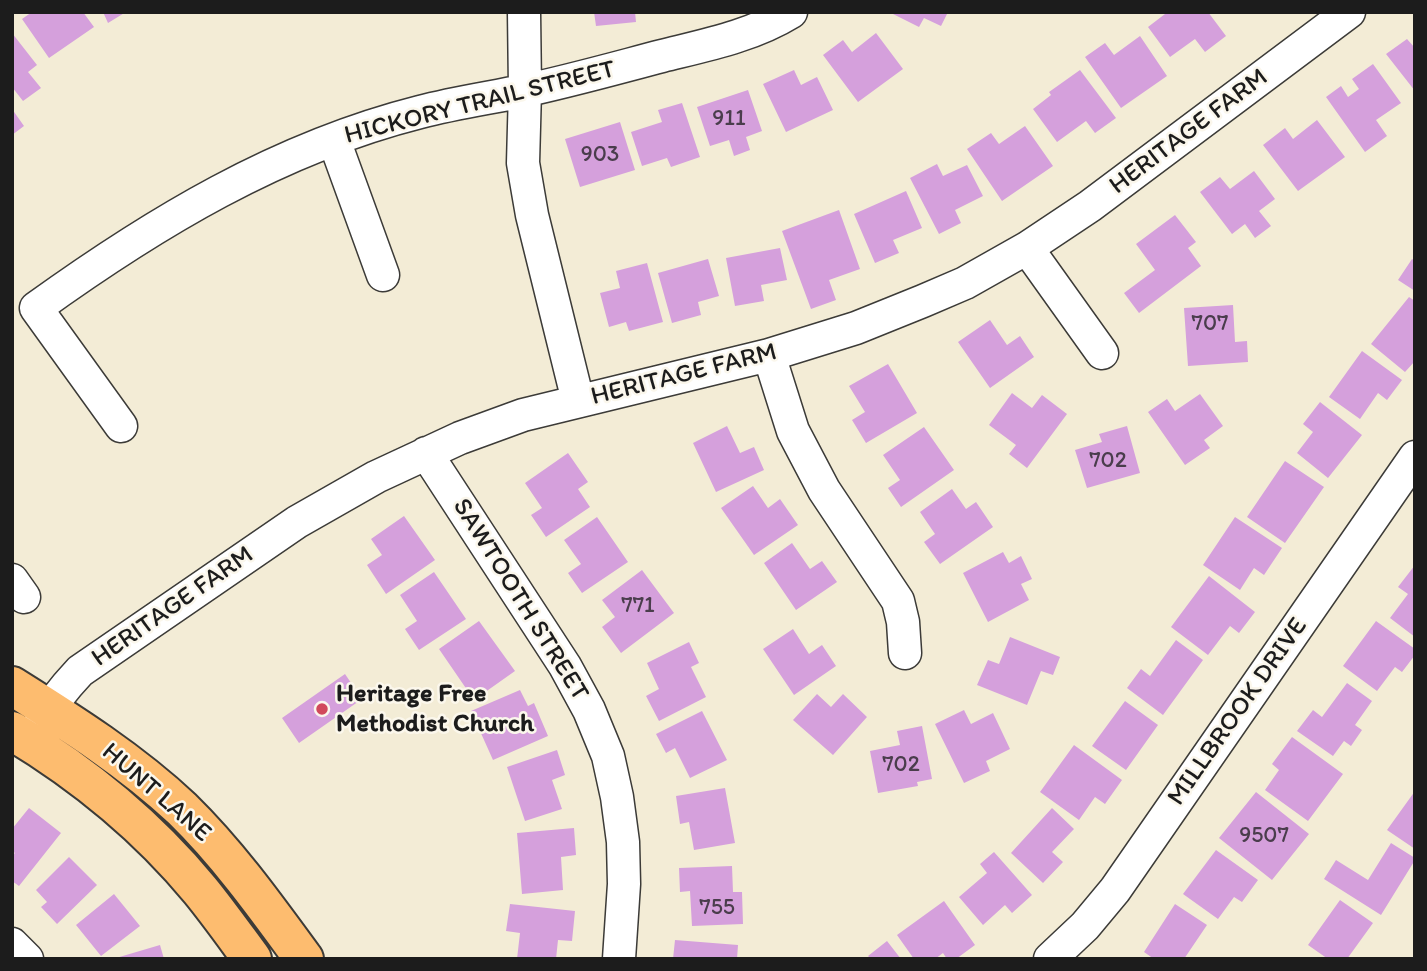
<!DOCTYPE html>
<style>
body{margin:0}
#map{position:relative;width:1427px;height:971px;overflow:hidden;background:#f3ecd6;font-family:Itim,sans-serif}
canvas{display:block}
.frame{position:absolute;inset:0;border:14px solid #1c1c1c;pointer-events:none}
</style>
<div id="map">
<canvas width="1427" height="971"></canvas>
<div class="frame"></div>
</div>
<script>
const ctx = document.querySelector('canvas').getContext('2d');
ctx.lineJoin = 'round';
function paint(path, color) { ctx.fillStyle = color; ctx.fill(path, 'evenodd'); }
function trace(path, color, width, dash) { ctx.strokeStyle = color; ctx.lineWidth = width; ctx.lineCap = dash ? 'butt' : 'round'; ctx.setLineDash(dash || []); ctx.stroke(path); }
function label(font, color, halo, rows, align = 'center') {
  ctx.font = font + ' Itim,sans-serif'; ctx.lineWidth = 5; ctx.setLineDash([]); ctx.textBaseline = 'middle'; ctx.strokeStyle = halo; ctx.fillStyle = color; for (const [text, x, y, turn = 0] of rows) {
    ctx.save(); ctx.translate(x, y); ctx.rotate((+turn || 0) * Math.PI / 180); ctx.textAlign = isNaN(turn) ? turn : align; if (halo) ctx.strokeText(text, 0, 0); ctx.fillText(text, 0, 0); ctx.restore();
  }
}
paint(new Path2D(`
 M32 12H83L94 27 49 58 22 19Z
 M103 12H126L108 23Z
 M594 12H635L636 22 596 26Z
 M889 12H948L941 26 924 18 919 27Z
 M1163 12H1208L1226 36 1205 52 1195 39 1170 57 1148 27 1165 14Z
 M12 33 37 65 28 72 41 88 23 101 12 87Z
 M876 33 903 69 858 102 823 55 843 40 852 52Z
 M1140 36 1167 76 1121 108 1085 57 1105 43 1114 55Z
 M1407 39 1415 48V91L1386 54Z
 M1373 64 1401 103 1376 120 1387 136 1365 152 1326 97 1341 86 1348 97 1359 89 1352 79Z
 M794 70 801 85 817 77 833 110 786 132 763 84Z
 M1080 70 1116 118 1095 133 1086 121 1057 142 1033 109 1051 95 1049 92Z
 M748 90 762 131 746 137 750 150 734 156 729 140 710 146 697 107Z
 M682 103 700 157 671 167 667 158 642 166 631 132 662 122 658 110Z
 M12 109 24 126 12 135Z
 M1317 120 1345 157 1298 191 1263 145 1285 128 1293 139Z
 M620 122 635 170 580 187 565 139Z
 M1025 126 1053 166 1002 201 967 149 991 133 999 144Z
 M937 164 943 176 967 165 983 196 955 210 961 223 939 234 910 178Z
 M1254 171 1275 199 1259 211 1271 226 1255 238 1245 224 1232 234 1200 192 1220 177 1230 189Z
 M906 191 922 228 893 240 899 253 875 263 854 214Z
 M839 210 860 269 829 280 836 300 811 309 782 231Z
 M1175 215 1196 242 1188 248 1201 266 1139 313 1124 293 1155 270 1136 244Z
 M780 248 787 280 761 285 764 301 735 306 726 258Z
 M708 259 719 296 698 302 701 315 672 323 658 273Z
 M1412 259 1415 261V291L1398 280Z
 M647 263 663 322 629 331 626 322 609 327 600 293 620 288 616 271Z
 M1409 297 1415 301V361L1405 372 1371 344Z
 M1233 305 1235 342 1247 341 1248 362 1188 366 1184 308Z
 M990 320 1007 345 1020 336 1034 357 990 388 958 342Z
 M1362 351 1402 380 1387 400 1378 393 1360 419 1329 397Z
 M888 364 917 413 866 443 852 420 865 412 849 386Z
 M1012 393 1032 408 1042 395 1067 414 1027 468 1009 454 1016 445 989 425Z
 M1200 394 1223 426 1204 440 1210 448 1185 465 1148 412 1167 399 1175 411Z
 M1320 402 1362 435 1328 478 1297 453 1313 432 1303 424Z
 M727 426 740 453 754 447 764 470 716 492 693 443Z
 M1127 426 1140 473 1087 488 1075 450 1102 442 1099 434Z
 M924 427 954 470 901 507 888 488 900 480 883 455Z
 M568 453 588 482 578 489 590 507 546 537 531 515 542 508 525 483Z
 M1285 461 1324 487 1285 543 1247 517Z
 M753 486 768 508 780 499 798 525 754 555 721 508Z
 M952 489 966 509 976 502 993 527 940 564 924 542 935 534 920 512Z
 M404 516 435 560 386 594 367 565 382 555 371 539Z
 M597 517 628 562 582 593 568 573 581 564 564 540Z
 M1235 517 1282 548 1264 575 1254 568 1240 590 1203 565Z
 M792 543 810 569 822 561 837 582 796 610 764 563Z
 M1003 552 1009 563 1021 556 1032 579 1021 584 1029 600 988 622 963 573Z
 M1415 565V637L1390 618 1408 594 1398 587Z
 M642 570 674 613 621 653 602 627 615 617 602 600Z
 M434 572 466 619 419 650 405 629 417 621 400 595Z
 M1209 576 1255 612 1239 633 1230 626 1208 655 1171 627Z
 M479 621 515 671 474 700 439 649Z
 M1376 621 1415 649V655L1402 672 1395 667 1377 691 1343 666Z
 M793 629 809 654 822 645 836 666 794 695 763 649Z
 M1010 637 1060 657 1053 675 1041 671 1027 705 977 685 988 660 999 664Z
 M1176 640 1203 660 1163 715 1127 688 1141 669 1150 676Z
 M689 642 699 663 691 667 706 697 659 721 646 696 659 689 647 663Z
 M345 674 362 699 299 743 282 718Z
 M1347 683 1372 701 1355 725 1362 730 1351 746 1344 741 1333 756 1297 731 1313 710 1322 717Z
 M520 690 528 706 534 703 548 736 493 760 471 711Z
 M817 694 831 707 843 694 867 717 833 755 793 720Z
 M1125 701 1158 725 1126 770 1092 746Z
 M964 710 971 724 993 713 1010 749 986 761 990 771 964 783 935 724Z
 M702 711 727 760 690 778 675 748 666 753 656 734Z
 M922 726 932 779 917 782 918 786 878 793 870 751 900 745 897 731Z
 M1292 737 1343 774 1308 821 1265 790 1279 770 1272 764Z
 M1074 745 1122 780 1105 804 1095 797 1079 820 1040 792Z
 M557 750 565 775 552 780 562 809 525 821 507 767Z
 M725 788 735 843 694 850 689 822 680 824 676 796Z
 M1415 791V849L1387 830Z
 M1256 792 1309 834 1272 880 1219 838Z
 M29 808 61 833 19 886 12 881V856L15 853 12 851V829Z
 M1052 808 1074 829 1052 852 1063 862 1043 883 1011 853Z
 M574 828 576 855 561 857 563 890 522 894 517 833Z
 M1391 843 1415 858V860L1381 915 1324 879 1336 860 1368 880Z
 M1216 850 1258 880 1242 902 1234 897 1218 919 1183 894Z
 M994 852 1032 895 1012 913 1005 905 983 925 959 897 987 873 980 864Z
 M69 857 97 885 57 924 41 907 47 902 36 890Z
 M732 866 733 892H742L743 924 692 926 690 891 680 892 679 868Z
 M114 894 140 926 101 956 76 925Z
 M1340 900 1373 923 1347 959H1328L1308 945Z
 M944 901 975 945 956 959H947L943 953 935 959H914L897 935Z
 M510 904 575 911 572 941 558 940 556 959H517L520 933 506 931Z
 M1175 904 1207 925 1184 959H1154L1144 952Z
 M675 940 738 945 737 959H673Z
 M887 941 901 959H871L868 956Z
 M160 945 164 959H116V958Z`), '#d5a0dc');
const minor = new Path2D(`
 M524 12 525 90 523 163 532 215 578 401
 M334 140 383 275
 M1027 248 1102 353
 M769 355 793 431 824 490 898 601 903 622 905 653
 M121 426 36 308C154 223 278 148 420 112 454 103 489 98 523 91 570 81 616 68 662 56 706 45 752 36 791 12
 M426 453 565 666 589 710 608 756 617 797 623 842 624 884 619 959
 M12 580 24 597
 M37 728C49 707 63 689 80 671L297 522 376 477 460 438 523 415 769 355 856 328 923 301 965 283 1027 248 1090 206 1349 12
 M12 944 27 959
 M1050 959 1085 926 1115 890 1415 457`);
const major = new Path2D(`
 M12 686C71 723 131 761 182 809 228 854 266 907 304 959
 M12 731C82 773 148 827 200 890 218 912 235 936 252 959`);
trace(minor, '#3c3b38', 35);
trace(major, '#3c3b38', 42);
trace(minor, '#fff', 32);
trace(major, '#fdbc6f', 38);
for (const [x, y, r, color] of [
 [322,709,7,"#d1495b"]
]) { const dot = new Path2D(); dot.arc(x, y, r, 0, 2 * Math.PI); ctx.fillStyle = color; ctx.fill(dot); trace(dot, '#fbf7ec', 2.5); }
label('23px', '#4a3d4c', null, [
 ["911",729,119],
 ["903",600,155],
 ["707",1210,324],
 ["702",1108,461],
 ["771",638,606],
 ["702",901,765],
 ["9507",1264,836],
 ["755",717,908]
]);
label('26px', '#1c1c1c', '#fbf7ec', [
 ["HICKORY TRAIL STREET",480,103,-14],
 ["HERITAGE FARM",1189,132,-37],
 ["HERITAGE FARM",684,375,-14],
 ["SAWTOOTH STREET",520,600,58],
 ["HERITAGE FARM",173,607,-35],
 ["MILLBROOK DRIVE",1238,712,-55],
 ["HUNT LANE",156,793,41]
]);
label('bold 26px', '#1c1c1c', '#fbf7ec', [
 ["Heritage Free",336,694],
 ["Methodist Church",336,724]
], 'left');
</script>
